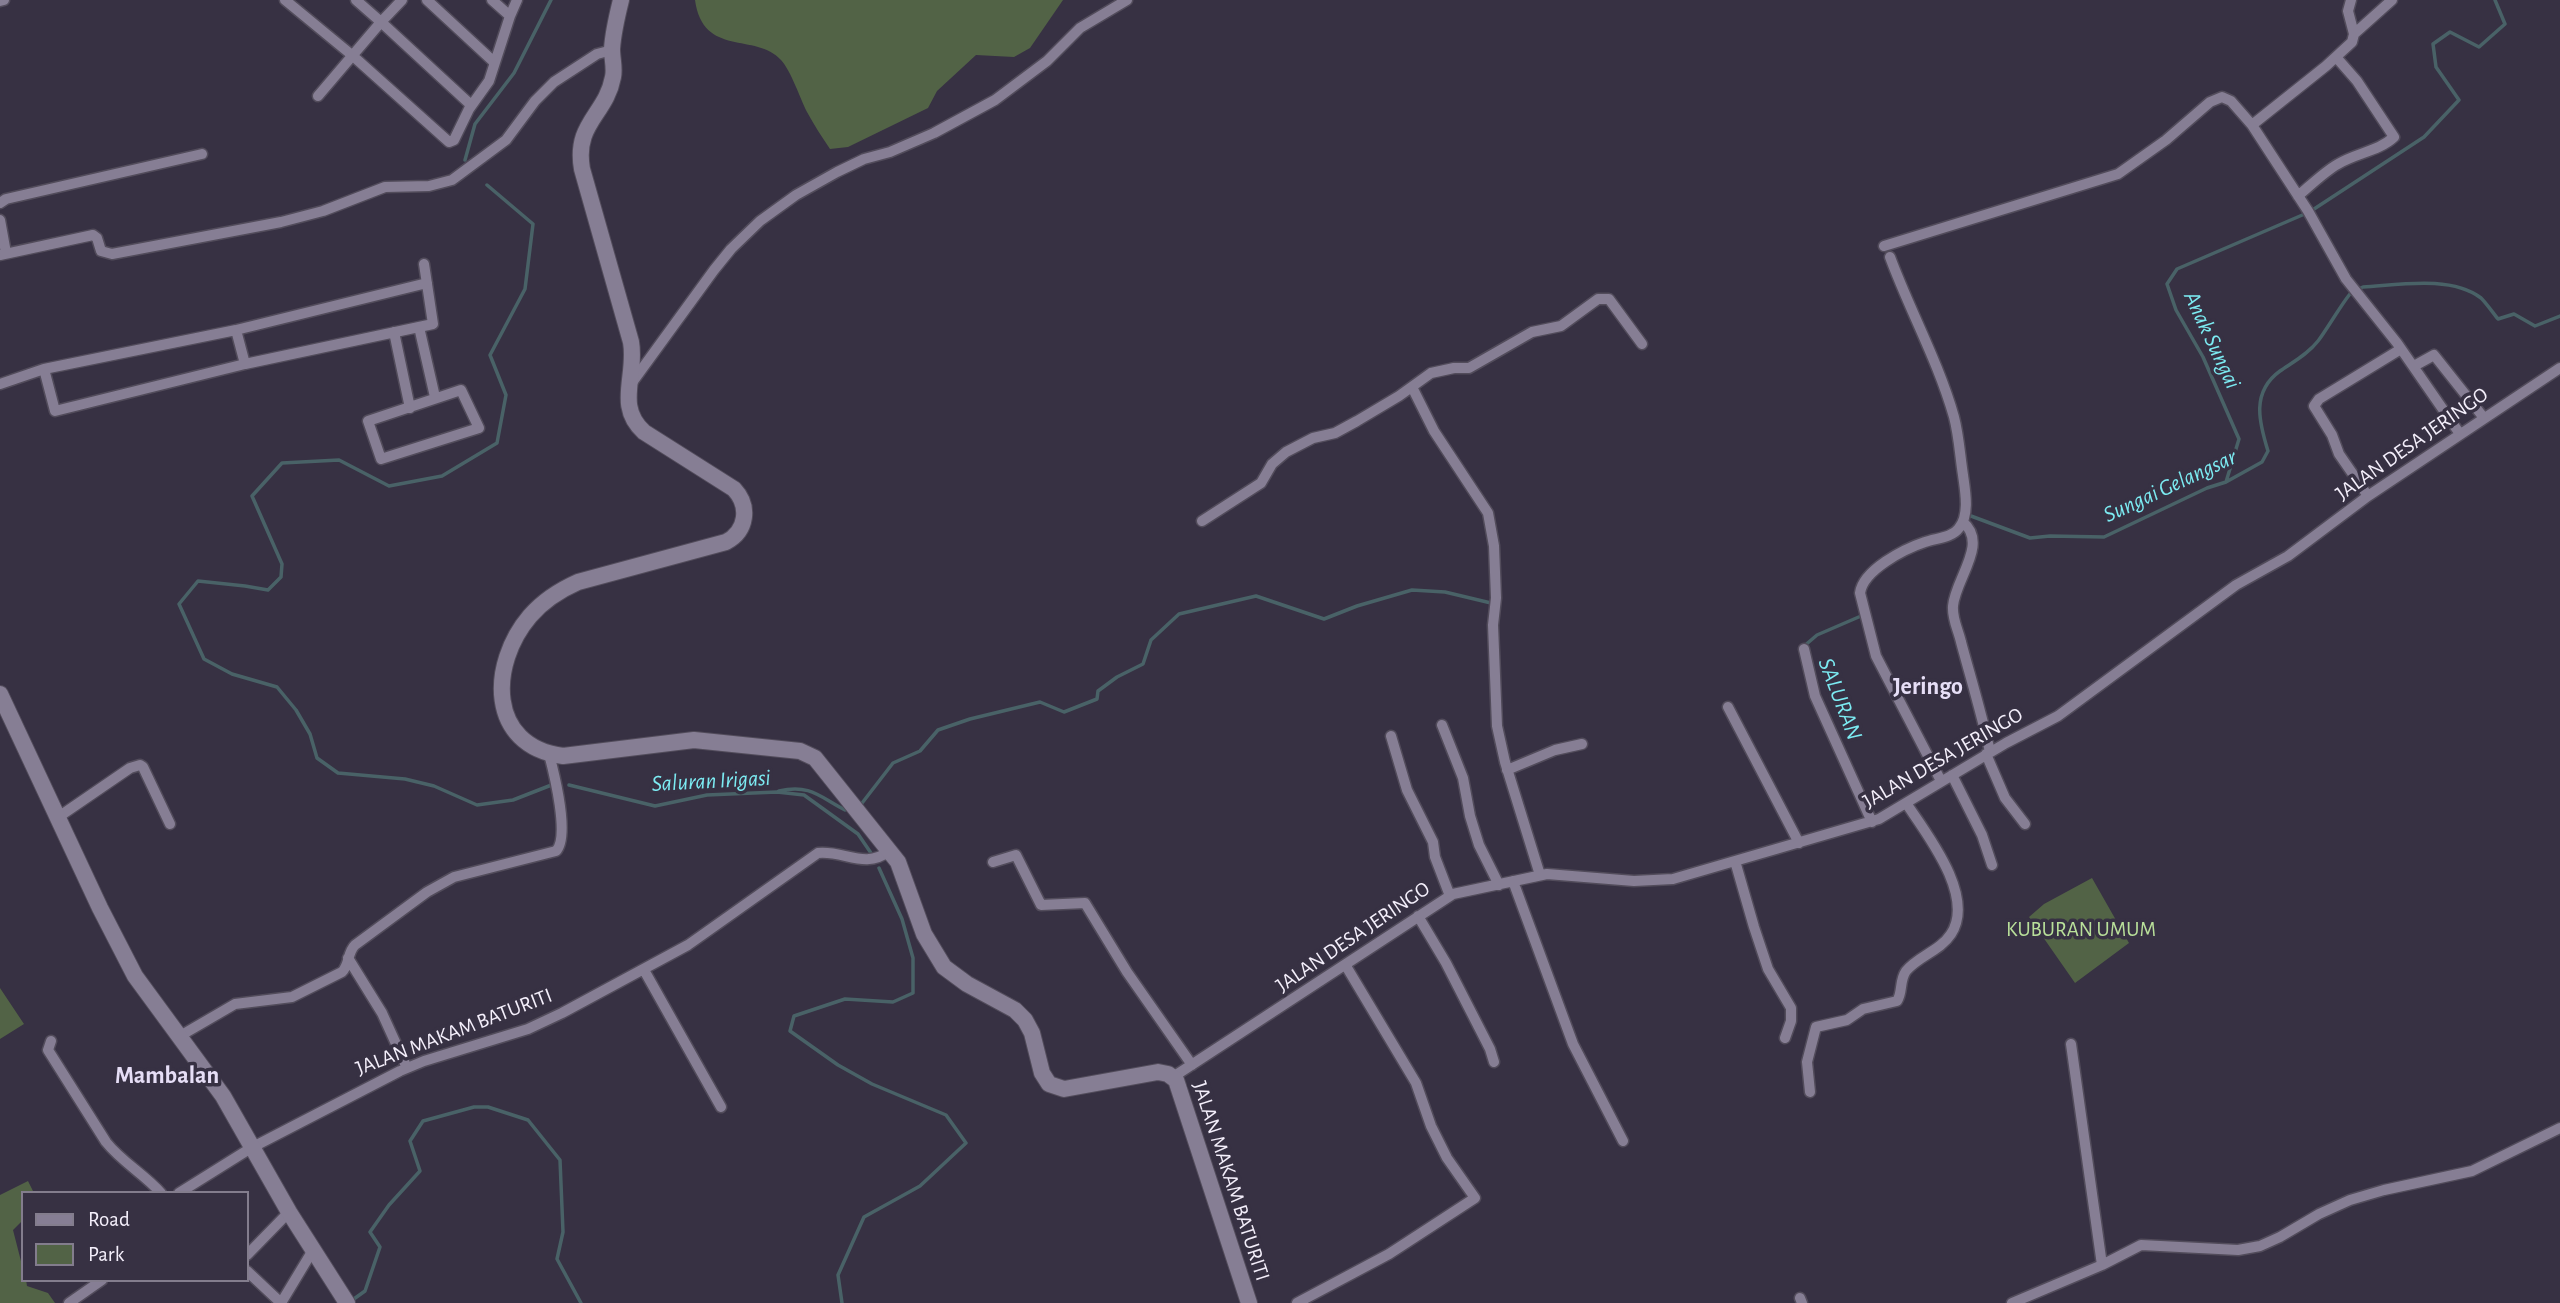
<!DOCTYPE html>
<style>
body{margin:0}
#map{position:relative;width:2560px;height:1303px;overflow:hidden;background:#373143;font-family:"Alegreya Sans",sans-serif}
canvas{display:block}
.legend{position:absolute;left:21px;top:1191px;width:228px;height:91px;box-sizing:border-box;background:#373143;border:2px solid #837d8d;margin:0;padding:9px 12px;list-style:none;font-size:21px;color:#f4effb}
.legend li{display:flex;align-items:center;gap:14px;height:35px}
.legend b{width:35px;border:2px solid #837d8d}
</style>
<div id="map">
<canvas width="2560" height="1303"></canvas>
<ul class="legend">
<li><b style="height:9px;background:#867e94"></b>Road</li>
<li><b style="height:19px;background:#526346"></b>Park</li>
</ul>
</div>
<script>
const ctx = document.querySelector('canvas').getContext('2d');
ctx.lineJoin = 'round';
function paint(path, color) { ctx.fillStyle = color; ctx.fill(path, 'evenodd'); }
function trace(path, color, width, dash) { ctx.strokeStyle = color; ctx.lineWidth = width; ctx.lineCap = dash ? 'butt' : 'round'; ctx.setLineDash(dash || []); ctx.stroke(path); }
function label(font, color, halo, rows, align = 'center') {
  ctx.font = font + ' "Alegreya Sans",sans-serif'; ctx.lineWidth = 7; ctx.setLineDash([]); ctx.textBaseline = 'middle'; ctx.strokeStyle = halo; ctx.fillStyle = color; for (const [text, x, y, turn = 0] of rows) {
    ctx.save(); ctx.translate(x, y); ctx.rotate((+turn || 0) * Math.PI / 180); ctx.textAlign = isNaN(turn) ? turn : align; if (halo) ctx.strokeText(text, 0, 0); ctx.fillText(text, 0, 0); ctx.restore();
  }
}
paint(new Path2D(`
 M695 0H1063L1030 48 1014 57 976 55 937 91 928 108 848 147 830 149C822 137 814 125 807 112 800 98 791 71 781 60 756 32 703 58 695 0Z
 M2092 878 2129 943 2075 983 2029 917 2044 904Z
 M0 988 24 1024 0 1039Z
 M28 1181 34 1193H23V1220L13 1230 23 1269V1280H26L27 1286 48 1293 55 1303H0V1195Z`), '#526346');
trace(new Path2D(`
 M465 160 475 124 514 73 551 0
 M487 185 533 224 525 289 490 355 506 395 497 443 442 476 389 486 339 460 282 463 252 496 282 564 281 577 268 590 245 586 198 581 179 604 204 659 232 674 277 687 296 710 310 734 317 758 338 773 405 779 434 786 477 805 513 800 554 784
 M2311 211 2424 137 2459 100 2436 67 2433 44 2450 32 2479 47 2505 24 2495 0
 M2358 289 2363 287C2398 285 2451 275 2481 298 2487 304 2493 313 2498 319L2514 314 2535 326 2560 316
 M2226 482 2239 439 2203 357 2176 310 2167 284 2177 269 2307 213
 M1971 516 2030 538 2050 536 2104 537 2207 488 2226 482 2262 462 2268 451C2259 422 2251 392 2280 371 2293 362 2308 354 2318 341 2326 331 2347 295 2352 292
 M1803 647 1817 635 1861 616
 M569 785 655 806 707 795 777 792 804 795 858 834 873 856
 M779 791C809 784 819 796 845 810
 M859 807 893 763 920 751 938 730 970 719 1040 702 1064 712 1097 699 1098 691 1117 677 1143 664 1151 640 1179 614 1256 596 1324 619 1357 606 1412 590 1445 592 1491 603
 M351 1301 365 1291 380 1247 370 1232 389 1205 420 1171 410 1141 423 1121 474 1107H488L528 1120 560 1160 563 1232 557 1259 581 1303
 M842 1303 838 1275 864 1217 920 1186 966 1143 946 1115 872 1084 838 1065 790 1031 794 1016 845 999 893 1002 913 993V958L902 919 879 868`), '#496267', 3.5);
const street = new Path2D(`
 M285 0 353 56 449 142 454 140 469 109 489 81 510 16 492 0
 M402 0 381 22 471 105
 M427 0 494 62
 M2351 0 2348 11 2354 34 2352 42 2326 66 2252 125 2308 211 2346 279 2397 343 2460 434
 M0 1 4 0
 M510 16 517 0
 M2354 34 2392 0
 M318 96 381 22 356 0
 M2298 196C2311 185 2324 172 2338 164 2356 153 2379 151 2394 137L2357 81 2336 57
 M0 203 6 199 202 154
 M0 220 6 253
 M1884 246 2118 174 2166 140 2210 102 2222 97 2231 101 2252 125
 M0 255 93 235 97 238 101 251 112 254 281 222 323 211 385 187 429 186 452 180 506 140 535 101 554 82 597 54 612 50
 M1890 257C1910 311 1938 361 1954 417 1959 436 1960 456 1963 475 1965 490 1970 515 1959 528 1952 538 1936 538 1925 542 1904 549 1863 570 1860 593L1876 656 1941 781
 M419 327 435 397
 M236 330 245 364
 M394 332 410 408
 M2414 366 2434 355 2484 418
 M44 369 55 411 245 364 433 324 424 264
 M0 384 44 369 236 330 427 283
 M631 384 714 270 731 249 760 221 796 195 837 172 864 159 890 152 934 133 995 100 1047 61 1080 28 1127 0
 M1412 387 1434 431 1488 513 1494 546 1496 598 1493 625 1497 726 1505 762 1540 875
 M461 390 479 428 381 459 368 421Z
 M2368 496 2339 454 2332 435 2314 406 2319 399 2401 349
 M1202 521 1261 483 1272 464 1286 452 1313 438 1335 433 1357 421 1399 396 1431 373 1454 368H1469L1532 332 1561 326 1598 299H1609L1642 344
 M1963 522C1989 544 1955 579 1953 606 1952 619 1958 629 1961 642 1971 679 1982 715 1990 752
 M1804 649 1815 696 1872 822
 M1728 707 1799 843
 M1442 725 1463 778 1470 816 1479 845 1499 885
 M1391 736 1407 790 1433 842 1435 857 1450 896
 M1986 754 2005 798 2025 824
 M1507 770 1555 750 1582 744
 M1952 775 1982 835 1992 865
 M57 818 130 768 140 765 143 767 170 824
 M1735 861 1754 927 1768 969 1791 1008V1021L1785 1038
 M993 862 1016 855 1041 905 1085 903 1127 972 1192 1065
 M1513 881 1573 1044 1623 1141
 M1418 916 1446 963 1490 1049 1494 1062
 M348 958 382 1013 407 1068
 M644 970 721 1107
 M180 1036 235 1004 292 997 342 972C350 964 347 953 355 945L427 892 454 877 556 851C570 837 554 773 549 754
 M51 1041 48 1050 106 1142C122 1162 144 1174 161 1193
 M2071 1044 2102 1265
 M1173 1077 1453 894 1547 874 1634 881 1673 879 1879 819 2006 743 2058 716 2236 585 2288 556 2368 496 2560 368
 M1810 1092 1807 1062 1816 1027 1847 1020 1863 1009 1897 1001C1903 992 1899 981 1906 971 1918 956 1940 951 1951 934 1976 896 1926 833 1906 803
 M179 1193 251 1148 400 1071 424 1061 528 1029 562 1013 688 945 818 853C844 850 865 870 889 851
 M247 1255 289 1212
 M247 1271 281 1303
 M1800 1298 1802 1303
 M69 1303 102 1280
 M281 1303 313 1250
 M1297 1303 1389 1254 1475 1198 1447 1158 1431 1126 1416 1083 1346 966
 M2012 1303 2102 1265 2141 1245 2238 1250 2260 1246 2280 1237 2319 1214 2350 1200 2384 1190 2472 1171 2560 1128`);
const secondary = new Path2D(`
 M621 0C617 16 613 33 612 49 612 59 615 68 613 77 606 115 574 123 582 169L631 342C637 376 615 406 644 432L734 489C750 506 747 531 726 542L578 582C560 590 543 601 530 616 489 664 487 746 563 756L694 740 800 751 815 758 898 862 924 934 944 967 967 984 1015 1010 1025 1020 1032 1033 1042 1073 1049 1084 1064 1089 1158 1072 1168 1074 1176 1080 1249 1303
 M0 694 100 908 135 976 223 1096 289 1212 347 1303`);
trace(street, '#524c5b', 13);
trace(secondary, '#524c5b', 18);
trace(street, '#867e94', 10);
trace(secondary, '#867e94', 16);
label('21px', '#f4effb', '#373143', [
 ["JALAN DESA JERINGO",2412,444,-35],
 ["JALAN DESA JERINGO",1943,758,-30],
 ["JALAN DESA JERINGO",1353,937,-34],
 ["JALAN MAKAM BATURITI",454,1032,-21],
 ["JALAN MAKAM BATURITI",1231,1181,72]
]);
label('21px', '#b9e09a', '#373143', [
 ["KUBURAN UMUM",2081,930]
]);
label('italic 23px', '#7cebf2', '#373143', [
 ["Anak Sungai",2212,340,65],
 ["Sungai Gelangsar",2170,486,-25],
 ["SALURAN",1840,699,69],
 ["Saluran Irigasi",711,781,-3]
]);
label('bold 24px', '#e6def6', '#373143', [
 ["Jeringo",1928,687],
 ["Mambalan",167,1076]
]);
</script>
